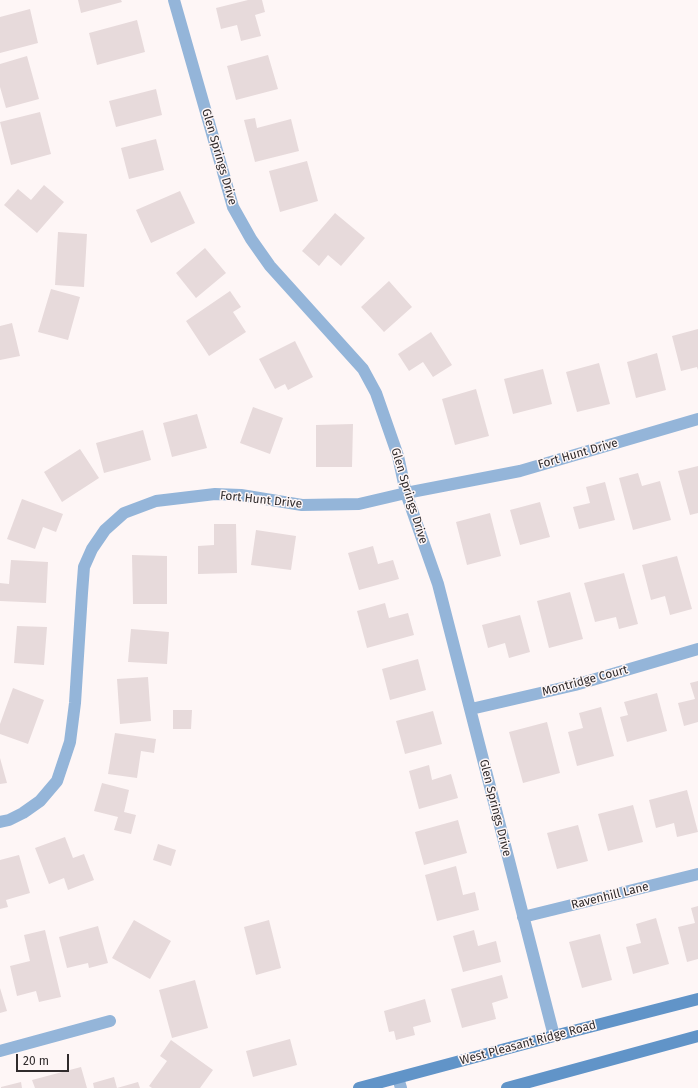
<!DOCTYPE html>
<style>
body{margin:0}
#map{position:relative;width:698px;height:1088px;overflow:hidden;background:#fef6f6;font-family:"Fira Sans",sans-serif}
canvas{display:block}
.scale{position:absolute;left:16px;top:1054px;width:53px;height:18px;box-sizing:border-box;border:2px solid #302b2c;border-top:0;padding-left:5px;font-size:12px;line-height:14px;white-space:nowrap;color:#302b2c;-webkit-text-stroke:3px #fef6f6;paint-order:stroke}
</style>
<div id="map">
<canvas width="698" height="1088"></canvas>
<div class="scale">20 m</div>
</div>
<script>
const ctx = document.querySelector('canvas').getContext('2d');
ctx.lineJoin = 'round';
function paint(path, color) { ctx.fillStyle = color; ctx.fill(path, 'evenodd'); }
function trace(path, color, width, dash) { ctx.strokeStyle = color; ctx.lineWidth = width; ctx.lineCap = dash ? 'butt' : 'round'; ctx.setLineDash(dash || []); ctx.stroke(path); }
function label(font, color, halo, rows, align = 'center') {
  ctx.font = font + ' "Fira Sans",sans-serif'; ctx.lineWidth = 3; ctx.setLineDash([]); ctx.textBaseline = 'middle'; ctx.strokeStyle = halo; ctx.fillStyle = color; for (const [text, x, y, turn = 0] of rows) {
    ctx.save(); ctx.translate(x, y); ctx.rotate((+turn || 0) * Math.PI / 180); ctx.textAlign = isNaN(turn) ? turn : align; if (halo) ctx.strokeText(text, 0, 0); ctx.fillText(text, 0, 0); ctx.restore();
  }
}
paint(new Path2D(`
 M78 0H121L122 2 81 13Z
 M248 0H262L265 12 255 15 261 36 241 41 237 25 221 29 216 8Z
 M30 9 38 43 0 53V17Z
 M137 20 145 52 97 65 89 33Z
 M268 55 278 89 236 100 227 66Z
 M27 56 39 99 6 108 0 87V64Z
 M156 89 162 115 116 127 109 101Z
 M40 112 51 154 11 165 0 122Z
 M255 118 257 128 291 119 299 151 255 162 244 120Z
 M156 139 164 170 129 179 121 148Z
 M307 161 318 201 280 212 269 171Z
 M44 185 64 202 37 233 4 205 18 189 31 200Z
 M180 191 195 223 151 243 136 210Z
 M335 213 365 238 341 266 328 255 319 266 302 251Z
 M58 232 87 234 84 287 55 285Z
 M205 248 226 273 196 298 176 273Z
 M389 281 412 307 384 332 361 307Z
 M51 289 80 297 68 340 38 332Z
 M230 291 241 307 233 312 246 332 209 356 186 321Z
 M12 323 20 356 0 360V326Z
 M698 329V370L697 367 681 371 672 336Z
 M431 332 452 365 433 377 423 362 409 371 398 354Z
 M295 341 313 377 288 390 285 384 275 389 259 359Z
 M657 353 666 390 636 398 627 362Z
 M599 363 610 404 577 412 566 372Z
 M543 369 552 404 513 414 504 379Z
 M476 389 489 436 455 445 442 399Z
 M253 407 283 418 270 454 240 443Z
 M197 414 207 448 172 457 163 423Z
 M353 424 352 467H316V425Z
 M143 430 151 460 104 473 96 443Z
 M80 449 99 478 62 502 44 472Z
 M698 466V513L690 515 678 471Z
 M638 473 642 486 660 481 671 520 633 530 619 478Z
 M605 482 615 520 579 529 573 507 590 503 586 487Z
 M22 499 63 514 56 532 43 527 35 549 7 539Z
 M540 502 550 537 520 545 510 510Z
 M490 513 501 556 467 565 456 522Z
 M214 524H236L237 573 198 574V546L214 545Z
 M256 530 296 536 291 570 251 565Z
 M373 546 378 564 393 560 399 579 359 590 348 553Z
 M132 555 167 556V604H133Z
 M677 556 692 609 670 615 665 596 651 600 642 565Z
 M11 560 48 562 46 603 0 601V583L9 584Z
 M624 573 638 624 619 629 616 617 595 622 584 583Z
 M570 592 583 639 549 648 537 601Z
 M385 603 389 618 408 613 414 635 367 648 357 611Z
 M520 615 530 652 509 658 505 643 488 648 482 625Z
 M17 626 47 627 44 665 14 663Z
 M131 629 169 632 167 664 128 662Z
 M418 659 426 690 390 700 382 669Z
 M148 677 151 721 120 724 117 679Z
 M698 681V722L684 726 678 703 695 699 690 683Z
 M13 688 44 700 28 744 0 734V724Z
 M657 693 667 731 627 742 620 717 628 715 624 702Z
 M601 707 614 756 577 766 568 732 583 728 579 713Z
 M173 710H192L191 729H173Z
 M433 711 442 744 405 754 396 721Z
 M547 722 560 773 523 783 509 732Z
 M115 733 156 739 154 753 141 751 137 778 108 774Z
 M0 758 7 783 0 784Z
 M429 765 432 780 451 774 458 798 419 809 409 771Z
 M102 783 129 790 124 812 136 815 131 834 114 830 118 817 94 811Z
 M687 790 698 832 677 837 674 823 656 828 649 800Z
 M633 805 643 842 608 851 598 814Z
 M458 820 467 853 424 865 415 832Z
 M578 825 588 861 557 869 547 833Z
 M65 837 73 858 84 854 94 880 68 890 64 878 49 884 35 848Z
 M158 844 176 850 171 866 153 860Z
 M19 855 30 893 6 900 8 907 0 909V860Z
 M456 866 463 895 475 892 479 910 437 921 425 875Z
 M698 906V959L687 962 678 927 695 923 691 908Z
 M656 918 669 964 633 974 626 947 641 943 636 924Z
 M134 920 171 941 150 979 112 958Z
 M269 920 281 968 256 975 244 927Z
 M98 926 108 963 89 968 88 963 67 968 59 937Z
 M45 930 61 997 39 1002 36 991 17 996 10 966 30 961 24 935Z
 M474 930 478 946 496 941 501 962 463 972 453 936Z
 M600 934 612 980 582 988 569 942Z
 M502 975 508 998 492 1003 496 1019 462 1028 451 989Z
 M195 980 208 1028 172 1038 159 990Z
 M0 988 7 1011 0 1013Z
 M425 999 431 1022 413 1027 415 1035 396 1040 394 1031 389 1032 384 1011Z
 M290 1039 297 1065 253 1077 246 1051Z
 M171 1040 213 1070 200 1088H152L149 1086 167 1061 160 1056Z
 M81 1067 87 1088H35L32 1080Z
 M114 1077 117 1088 138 1082 140 1088H94L93 1083Z
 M21 1082 22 1088H1V1087Z`), '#e7dadb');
trace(new Path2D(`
 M174 0 233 207 251 239 270 266 363 369 376 393 398 456 406 493 438 584 554 1036
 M471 709 575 685 698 649
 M0 822 9 820 23 813 40 801 57 781 70 742 75 703 82 593 84 567 92 549 105 530 124 513 156 501 215 494 241 495 302 505 359 504 406 493 520 471 698 419
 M523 917 698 874
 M0 1051 110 1021
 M398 1078 401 1088`), '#94b5d9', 12);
trace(new Path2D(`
 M359 1088 554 1036 698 999
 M507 1088 698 1036`), '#6194c8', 12);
label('12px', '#302b2c', '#fef6f6', [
 ["Glen Springs Drive",219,157,74],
 ["Fort Hunt Drive",578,454,-16],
 ["Glen Springs Drive",409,496,73],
 ["Fort Hunt Drive",261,500,6],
 ["Montridge Court",585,681,-15],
 ["Glen Springs Drive",495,808,76],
 ["Ravenhill Lane",610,896,-14],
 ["West Pleasant Ridge Road",528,1043,-15]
]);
</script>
